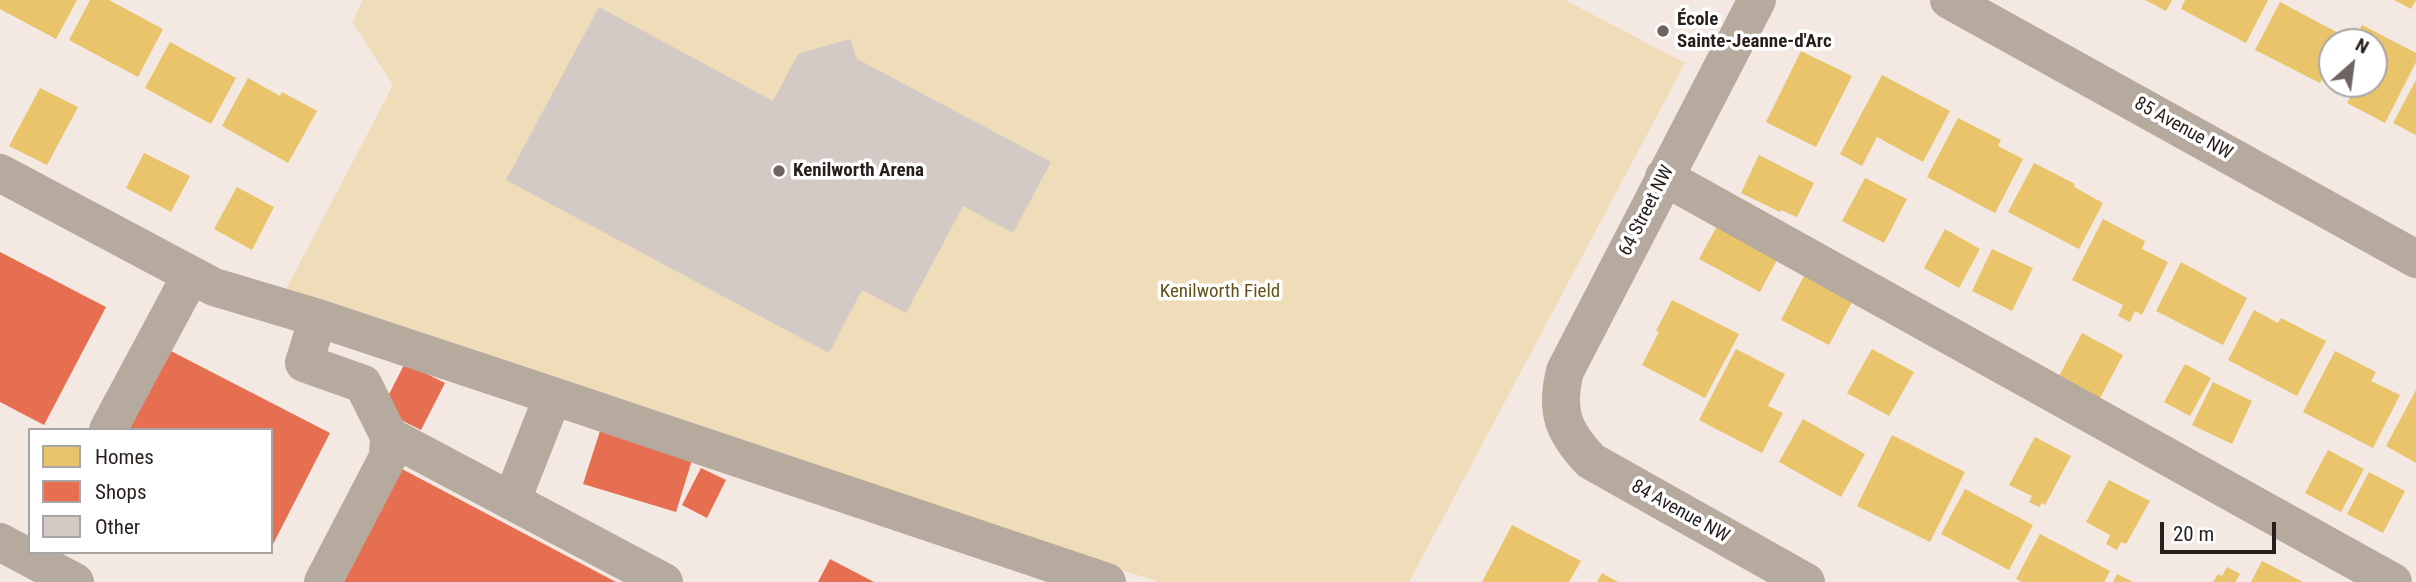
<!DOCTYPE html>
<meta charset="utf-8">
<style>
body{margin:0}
#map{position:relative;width:2416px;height:582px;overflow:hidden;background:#f3e8e2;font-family:"Roboto Condensed",sans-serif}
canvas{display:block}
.legend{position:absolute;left:28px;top:428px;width:245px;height:126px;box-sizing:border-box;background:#fff;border:2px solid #a8a5a4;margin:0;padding:9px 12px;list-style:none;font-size:21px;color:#261f1b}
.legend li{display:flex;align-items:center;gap:14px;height:35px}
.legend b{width:35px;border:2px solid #a8a5a4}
.north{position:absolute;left:2318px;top:28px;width:70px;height:70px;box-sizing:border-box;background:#fff;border:2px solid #a8a5a4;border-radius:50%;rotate:28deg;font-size:19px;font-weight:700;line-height:28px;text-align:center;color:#261f1b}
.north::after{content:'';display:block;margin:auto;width:24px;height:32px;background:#6e6561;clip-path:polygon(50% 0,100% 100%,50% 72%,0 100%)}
.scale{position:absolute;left:2160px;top:522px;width:116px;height:32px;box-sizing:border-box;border:4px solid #261f1b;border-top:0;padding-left:9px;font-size:21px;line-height:24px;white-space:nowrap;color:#261f1b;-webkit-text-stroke:5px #fff;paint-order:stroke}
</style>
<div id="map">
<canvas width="2416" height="582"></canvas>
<ul class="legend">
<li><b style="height:19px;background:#e9c46a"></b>Homes</li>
<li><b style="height:19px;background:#e76f51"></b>Shops</li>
<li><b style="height:19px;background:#d3cac6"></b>Other</li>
</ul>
<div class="north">N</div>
<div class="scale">20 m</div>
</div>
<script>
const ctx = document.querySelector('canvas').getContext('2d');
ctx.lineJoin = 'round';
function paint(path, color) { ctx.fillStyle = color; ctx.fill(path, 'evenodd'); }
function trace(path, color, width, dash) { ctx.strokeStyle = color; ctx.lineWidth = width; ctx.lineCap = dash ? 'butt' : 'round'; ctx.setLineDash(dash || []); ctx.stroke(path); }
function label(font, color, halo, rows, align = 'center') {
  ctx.font = font + ' "Roboto Condensed",sans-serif'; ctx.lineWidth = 7; ctx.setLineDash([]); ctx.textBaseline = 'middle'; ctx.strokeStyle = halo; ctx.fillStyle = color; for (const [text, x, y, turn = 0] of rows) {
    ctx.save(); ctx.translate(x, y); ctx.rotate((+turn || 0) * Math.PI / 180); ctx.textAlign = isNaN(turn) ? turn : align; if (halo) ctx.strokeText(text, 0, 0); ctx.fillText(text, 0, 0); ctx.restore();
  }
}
paint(new Path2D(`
 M363 0H1565L1685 63 1409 582H1159L282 297 393 85 352 22Z`), '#efdcb8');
paint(new Path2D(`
 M0 0H77L56 39 0 9Z
 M90 0H109L163 29 138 77 69 40Z
 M2145 0H2172L2166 11Z
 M2185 0H2268L2246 43 2181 9Z
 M2394 0H2416L2411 9Z
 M2280 2 2344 36 2341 42H2332V59L2320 83 2255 50Z
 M2362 25 2416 53V62L2385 123 2347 103 2357 84H2374V42H2354Z
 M170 42 236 78 211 124 145 88Z
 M1801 51 1852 76 1816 147 1766 122Z
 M1882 75 1950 111 1923 162 1877 137 1862 166 1840 154Z
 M248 78 280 96 282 92 317 111 288 163 222 126Z
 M2416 80V135L2393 123Z
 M40 88 78 107 47 165 9 146Z
 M1958 118 2001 140 1998 146 2023 159 1995 213 1927 177Z
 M144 153 190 176 171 212 126 188Z
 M1759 155 1814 183 1797 217 1781 210 1780 212 1741 193Z
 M2034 163 2075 184 2074 187 2103 203 2079 249 2008 212Z
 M1865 178 1907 199 1884 243 1842 221Z
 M237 187 274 207 252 250 214 229Z
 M2103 219 2145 241 2142 249 2168 262 2142 315 2135 311 2130 322 2118 316 2123 305 2072 280Z
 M1717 226 1778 258 1760 292 1699 259Z
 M1945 229 1980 249 1959 288 1924 268Z
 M1992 249 2033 268 2012 311 1972 291Z
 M2181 262 2247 298 2223 345 2156 311Z
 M1804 276 1852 302 1829 345 1781 320Z
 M1672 300 1739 334 1705 398 1642 365 1659 332 1656 331Z
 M2254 310 2278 323 2281 318 2326 341 2297 396 2228 360Z
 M2082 333 2123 355 2099 400 2058 378Z
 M1736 349 1785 374 1768 406 1783 413 1762 453 1699 420Z
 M1872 349 1914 372 1889 416 1847 393Z
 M2335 351 2376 372 2371 381 2400 395 2373 448 2303 412Z
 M2185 364 2211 378 2190 416 2164 402Z
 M2213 382 2252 401 2232 444 2192 425Z
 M2416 390V463L2386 446Z
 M1803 419 1865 454 1841 497 1779 462Z
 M1892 435 1965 472 1930 542 1857 506Z
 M2035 437 2071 456 2045 505 2042 503 2039 507 2029 502 2032 496 2009 485Z
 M2328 450 2364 469 2341 512 2305 493Z
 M2369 472 2405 491 2383 533 2347 514Z
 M2109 480 2150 501 2126 544 2121 542 2117 550 2106 544 2110 535 2086 522Z
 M1965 489 2033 525 2009 570 1941 534Z
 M1512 525 1581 561 1569 582H1482Z
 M2040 534 2110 571 2104 582H2022L2016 579Z
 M2262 561 2303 582H2251Z
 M2227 567 2240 574 2235 582H2213L2218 574 2222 576Z
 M1602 573 1618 582H1597Z
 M2117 574 2133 582H2113Z`), '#e9c46a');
paint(new Path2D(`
 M0 252 106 307 44 425 0 402Z
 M165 348 330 433 271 548V430H123Z
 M405 363 445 383 421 430 381 410Z
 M600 431 692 460 676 512 583 484Z
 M701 468 726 480 707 518 682 505Z
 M402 469 616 582H343Z
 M830 559 874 582H818Z`), '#e76f51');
paint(new Path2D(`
 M599 7 773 101 798 54 850 39 857 59 1051 162 1013 233 963 206 906 313 862 290 829 353 506 180Z`), '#d3cac6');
trace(new Path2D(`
 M1757 0 1565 371C1555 411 1563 432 1591 461L1806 582
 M1949 0 2416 259
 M0 173 214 287 318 318 553 396 1107 582
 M1664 177 2393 582
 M318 318 304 363 363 384 389 436 388 457 323 582
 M108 430 191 275
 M389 436 664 582
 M512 500 553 396
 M0 542 75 582`), '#b6a99d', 38);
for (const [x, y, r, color] of [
 [1663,31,7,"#6e6561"],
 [779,171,7,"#6e6561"]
]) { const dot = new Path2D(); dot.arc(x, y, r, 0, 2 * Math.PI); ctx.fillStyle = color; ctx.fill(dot); trace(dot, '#fff', 2.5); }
label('bold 19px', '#261f1b', '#fff', [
 ["École",1677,20],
 ["Sainte-Jeanne-d'Arc",1677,42],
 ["Kenilworth Arena",793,171]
], 'left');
label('19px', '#261f1b', '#fff', [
 ["85 Avenue NW",2183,129,29],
 ["64 Street NW",1647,211,-63],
 ["84 Avenue NW",1680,512,29]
]);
label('19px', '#655219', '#fff', [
 ["Kenilworth Field",1220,292]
]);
</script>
